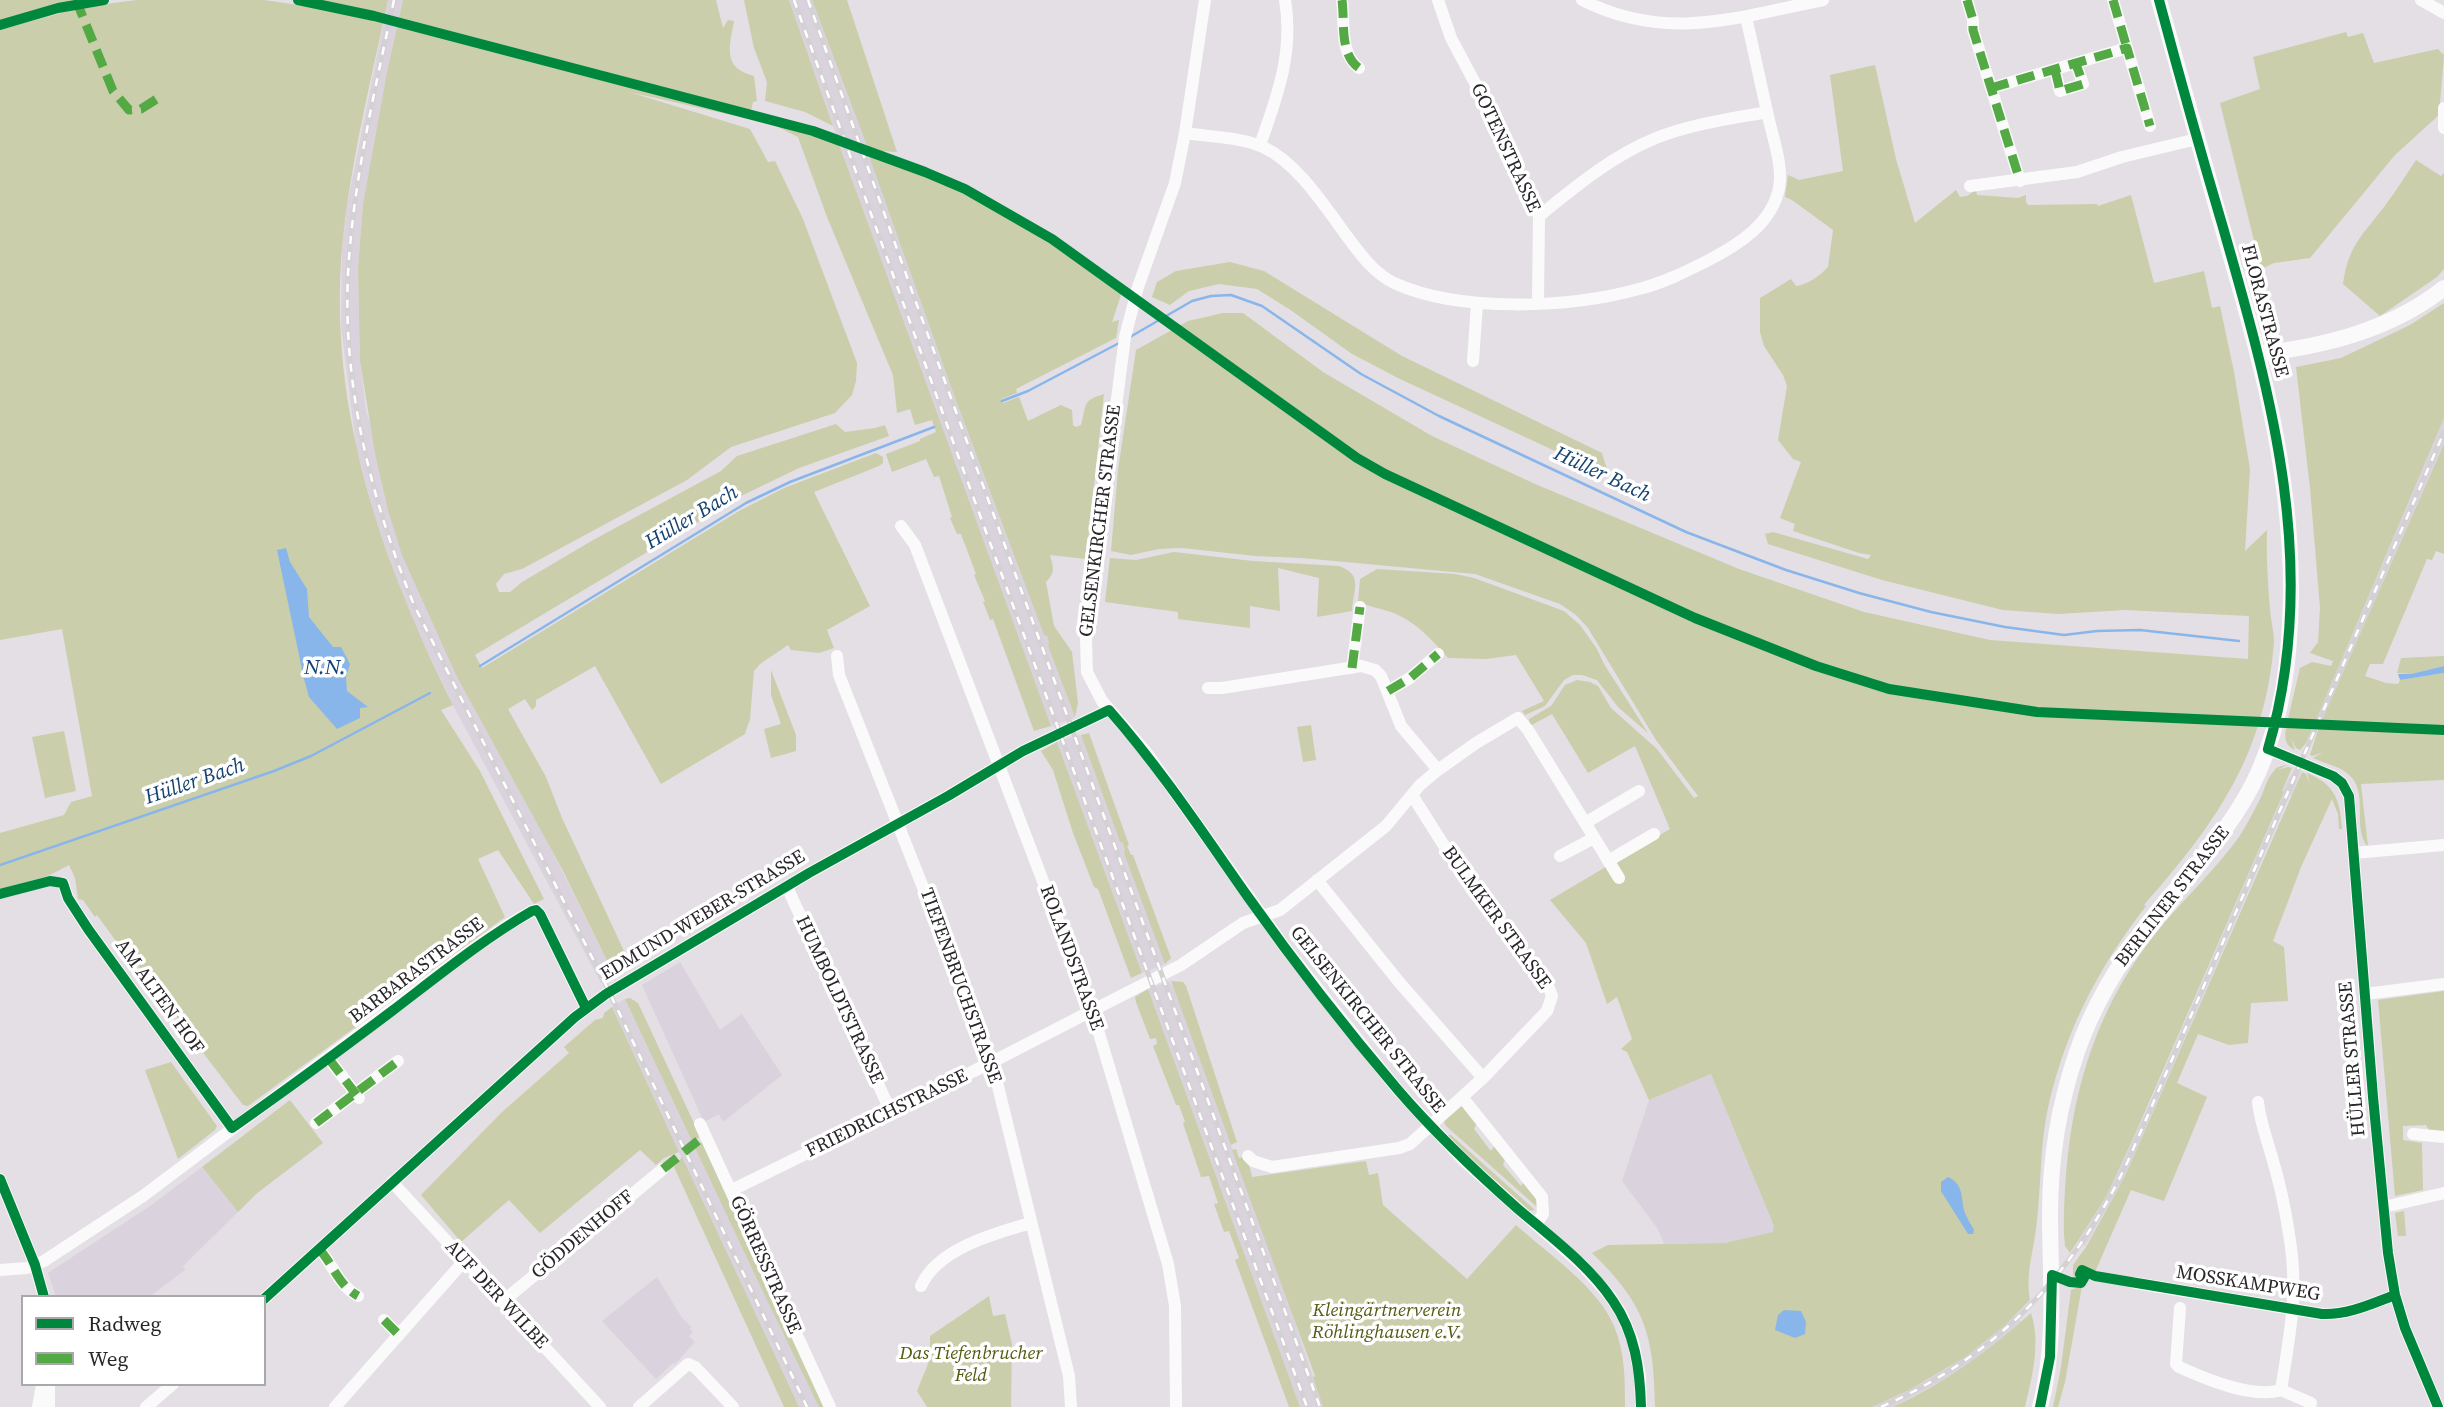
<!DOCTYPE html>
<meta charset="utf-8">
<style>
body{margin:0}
#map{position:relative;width:2444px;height:1407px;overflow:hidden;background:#e3dfe5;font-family:"Source Serif 4",serif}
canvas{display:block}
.legend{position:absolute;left:21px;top:1295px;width:245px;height:91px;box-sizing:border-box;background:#fff;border:2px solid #a9a8aa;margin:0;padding:9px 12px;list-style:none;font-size:21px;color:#29262a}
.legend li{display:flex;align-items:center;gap:14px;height:35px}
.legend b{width:35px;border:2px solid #a9a8aa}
</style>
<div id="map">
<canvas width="2444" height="1407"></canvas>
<ul class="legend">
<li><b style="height:9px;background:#00873e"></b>Radweg</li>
<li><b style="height:9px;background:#53aa44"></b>Weg</li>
</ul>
</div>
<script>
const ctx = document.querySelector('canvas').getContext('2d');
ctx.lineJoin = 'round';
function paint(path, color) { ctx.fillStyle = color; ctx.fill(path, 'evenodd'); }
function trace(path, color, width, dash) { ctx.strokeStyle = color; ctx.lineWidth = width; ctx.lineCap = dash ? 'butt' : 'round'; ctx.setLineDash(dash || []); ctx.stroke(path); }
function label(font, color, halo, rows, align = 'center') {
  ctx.font = font + ' "Source Serif 4",serif'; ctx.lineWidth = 7; ctx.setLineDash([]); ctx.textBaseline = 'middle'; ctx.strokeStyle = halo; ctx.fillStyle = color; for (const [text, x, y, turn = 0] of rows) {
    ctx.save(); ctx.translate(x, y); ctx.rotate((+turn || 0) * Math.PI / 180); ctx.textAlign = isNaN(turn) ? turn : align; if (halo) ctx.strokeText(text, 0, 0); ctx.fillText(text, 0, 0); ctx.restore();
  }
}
paint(new Path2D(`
 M388 0H403L387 72 363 204 358 268 360 361 366 411 436 628 457 677 548 843 614 975 601 983 453 705 406 606 374 514 356 446 341 326 342 248 348 200Z
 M789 0H812L867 146 955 398 1044 635 1047 636 1049 643 1048 646 1075 717 1072 719 1051 726 899 313Z
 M2444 418V444L2322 720H2316Z
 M1078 735H1081L1120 842 1123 843 1165 964 1142 973 1057 742Z
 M2295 768 2301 771 2292 795H2290L2125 1176 2085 1246 2078 1241 2106 1197 2148 1107 2284 793 2282 791Z
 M680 962 720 1030 742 1014 782 1075 723 1122 719 1114 704 1122 642 985Z
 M1169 981 1174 989 1285 1292 1323 1407H1300L1148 989Z
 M625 999 762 1290 819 1407H799L742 1289 612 1007Z
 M1711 1074 1774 1226V1232L1725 1243 1664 1244 1658 1229 1622 1181 1649 1100Z
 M202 1167 238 1212 183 1266 185 1270 149 1297H56L48 1273 150 1206Z
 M657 1277 682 1318 692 1327 690 1329 693 1332 689 1336 695 1342 675 1364 673 1363 656 1379 602 1321Z
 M2015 1315 2022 1322 1976 1360 1953 1375 1893 1407H1872L1909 1390 1946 1369 1984 1343Z`), '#dad2dd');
paint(new Path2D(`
 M0 0H84L35 10 0 21Z
 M137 0H264L325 9 383 23C367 97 349 172 342 248 328 410 382 562 453 705L441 710 480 771 544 899 534 904 498 850 478 859 505 917 248 1106 243 1105 178 1020 176 1014 179 1010 166 993 160 997 124 946 118 944 97 915 95 917 83 900 78 899 75 878 69 865 48 876 0 889V833L64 815 71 802 92 796 62 629 0 640V30L83 7Z
 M311 0H388L385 14Z
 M403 0H716L723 28 728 20 734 21C730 45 721 68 754 76L757 101 753 102 749 119 629 92 750 129 768 162 775 161 803 219 857 363 856 381 852 395 835 413 731 447 687 480 522 569 504 574 496 584 499 592H510L522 582 595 539 721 471 737 456 836 424 845 432 875 428 885 425 889 436 799 468 741 496 475 655 482 668 739 511 784 488 876 453 883 457V463L879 466 814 492 870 606 827 630 834 648 819 653 791 650 788 645 760 664 754 671 750 719 745 734 661 784 595 666 536 700V706L532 710 525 699 508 709 546 777 562 818 625 953 634 951 638 960 614 975 562 869 457 677 402 555 388 510 375 453 360 361 358 268 363 204 387 72Z
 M744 0H789L833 126 805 112 765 101 767 82 754 48Z
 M812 0H847L897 152 881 151 867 146Z
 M2346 32 2348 37 2363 33 2374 63 2438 49 2444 55 2439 115 2395 155 2310 258 2274 263 2261 269 2220 103 2260 89 2253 57Z
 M1875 65 1896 159 1915 223 1956 190 1960 197 1967 196 1976 190 1977 195 2018 198 2026 195V202L2028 205 2097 204 2098 206 2131 195 2154 283 2204 271 2212 308 2220 306 2234 372 2250 469 2245 551 2267 530C2266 557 2268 583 2270 610 2271 621 2274 632 2274 642 2265 755 2216 823 2144 905L2146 906C2097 969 2061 1039 2046 1118 2040 1152 2041 1186 2037 1220 2035 1247 2025 1272 2030 1300L2005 1325 1967 1356 1909 1390 1872 1407H1655C1654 1335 1645 1304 1592 1253L1608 1245 1725 1243 1773 1232 1774 1226 1711 1074 1649 1100 1627 1052 1621 1049 1632 1039 1617 997 1607 1004 1586 943 1550 900 1670 829 1635 746 1588 773 1552 714 1530 726 1529 719 1551 706 1565 685 1577 680 1590 682 1598 686 1611 708 1657 749 1694 798 1698 796 1656 740 1588 628 1576 615 1560 604 1475 574 1302 558 1255 556 1182 548 1159 549 1131 555 1111 551 1118 470 1136 350 1188 321 1223 313H1243L1323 372 1432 436 1535 484 1739 569 1864 612 1990 640 2248 659 2249 616 2125 610 2058 614 2003 610 1882 580 1768 544 1765 534 1773 532 1868 559 1871 555 1859 553 1793 531 1795 524 1780 518 1801 462 1793 459 1778 440 1787 386 1783 375 1764 346 1760 332V298L1791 279 1796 286C1807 285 1821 275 1828 267L1833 230 1792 200 1785 197 1788 175 1799 180 1843 171 1830 75Z
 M770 123 839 144 1051 726 1034 731 993 619 990 620 983 602 985 601 974 575 976 574 961 534H957L950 518 952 517 939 476 934 477 926 459 892 472 886 454 920 441V439L936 432 932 420 915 425 910 409 897 413 893 375 827 217 798 137Z
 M868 153C961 183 1043 235 1122 292L1112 322 1119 320 1116 338 1016 389 1017 393 1001 399 1003 403 1019 397 1028 421 1061 405 1072 410 1073 425 1076 427 1081 425C1087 405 1081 401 1104 394L1086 559 1050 555C1053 567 1056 572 1046 582L1054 626 1072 652 1078 703 1075 717 1048 646 1049 643 1047 636 1044 635 955 398Z
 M2416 160 2441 176 2444 173V269L2437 277 2380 316 2343 284C2349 241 2366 233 2389 200 2399 187 2407 173 2416 160Z
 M1230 262 1264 271 1402 356 1602 453 1609 476 1400 379 1352 354 1292 311 1257 289 1219 284 1189 291 1170 305 1152 297 1157 282 1176 271Z
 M2444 303V418L2316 720 2288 719 2300 668 2312 662 2331 666 2333 661 2310 653 2318 642 2320 608 2310 488 2296 367 2341 358 2410 325Z
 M2444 444V554L2436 551 2432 560 2427 559 2383 664H2370L2365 676 2386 683 2398 684 2400 680 2444 673V728L2322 720Z
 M1174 552 1253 561 1339 566C1364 575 1353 590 1352 611L1317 617 1319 578 1278 568 1280 611 1250 606V628L1178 619V612L1105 602 1110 558 1136 560Z
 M1377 569 1455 574 1474 578 1564 611 1580 625 1597 649 1604 664 1648 733 1618 707 1597 680 1582 675H1573L1564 680 1545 706 1525 715 1522 711 1544 701 1516 655 1486 659 1448 658C1432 640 1418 624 1396 614 1384 609 1370 607 1358 602L1360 579Z
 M2444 656V666L2411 674 2397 673 2401 658Z
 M771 670 796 735V751L771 758 764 729 781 724 771 695Z
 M1311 725 1316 760 1303 762 1297 727Z
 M2287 726 2313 727 2306 743 2300 750 2296 748 2291 738 2295 750C2284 745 2284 736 2287 726Z
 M2319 727 2444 733V780L2361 784 2368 847C2351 828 2370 791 2348 774 2339 766 2324 763 2313 758L2323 752 2313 756 2310 755Z
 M64 731 76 791 45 798 32 737Z
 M1089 733 1129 845 1127 846 1131 855H1133L1171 958 1165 964 1124 853 1125 850 1123 843 1120 842 1081 735Z
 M1057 742 1142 973 1131 978 1098 889 1094 887 1073 833 1053 770 1041 751Z
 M2288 765 2277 770 2288 767 2292 768 2282 791 2284 792 2136 1132 2106 1197 2070 1253 2065 1246 2064 1234C2064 1124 2084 1027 2152 938 2179 903 2213 873 2239 837 2248 823 2255 809 2262 795 2265 787 2268 777 2274 771 2277 766 2282 766 2288 765Z
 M2302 772 2306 774 2310 784 2307 773C2335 785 2340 799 2342 829H2339L2338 814 2332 799 2301 867 2273 941 2284 947 2288 1001 2251 1003 2248 1043 2229 1045 2198 1034 2177 1083 2207 1097 2164 1201 2131 1190 2095 1272 2080 1268 2075 1272 2079 1280H2077L2073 1275V1265L2086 1247 2125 1176Z
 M1171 981 1183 982 1186 986 1237 1142 1231 1145Z
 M1148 989 1300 1407H1289L1235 1260 1239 1258 1229 1231 1224 1232 1214 1204 1218 1203 1209 1176 1201 1177 1183 1123 1185 1122 1179 1105H1176L1153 1046 1157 1044 1156 1038 1150 1039 1136 1002 1135 997Z
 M2444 991V1131L2429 1130 2426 1125 2403 1126V1140L2422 1143 2423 1190 2395 1196 2378 1000Z
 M630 998 638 1003 700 1136 696 1140 698 1144 702 1142 825 1407H819L762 1290 625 999Z
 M612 1007 679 1152 664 1158 656 1165 640 1150 540 1233 509 1200 461 1242 421 1195 501 1113 569 1053 564 1047 595 1020 603 1018 604 1013Z
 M171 1062 217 1126 215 1130 178 1159 145 1070Z
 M290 1100 323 1143 256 1194 238 1212 202 1167Z
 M1462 1106 1478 1121 1474 1129 1491 1151 1496 1144 1506 1156 1503 1165 1521 1186 1525 1180 1539 1198 1537 1207 1445 1125 1444 1121Z
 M1447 1135H1451L1535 1210 1528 1211Z
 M1236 1149 1239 1158 1243 1157 1249 1164 1252 1177 1366 1161 1369 1175 1378 1173 1383 1205 1467 1279 1516 1225C1547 1253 1598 1287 1614 1326 1625 1352 1625 1380 1625 1407H1323L1313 1377 1315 1376 1232 1150Z
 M682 1157 799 1407H784L674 1167Z
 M2404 1211 2406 1236H2398L2395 1213Z
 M2082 1286 2065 1382 2058 1407H2053L2061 1367 2071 1290Z
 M989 1296 993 1316 1005 1314 1012 1344 1011 1407H927L917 1391 930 1359V1336Z
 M2031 1313C2041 1344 2032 1377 2025 1407H1893C1945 1383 1989 1351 2031 1313Z`), '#caceaa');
paint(new Path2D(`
 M286 548 290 562 307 589 309 617 333 647H341L350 664 346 677 347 691 368 707 360 708V718L337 729 309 697 304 679 277 550Z
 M2444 666V673L2400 680 2398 674H2411Z
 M1948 1177C1963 1184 1961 1195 1964 1210 1966 1217 1971 1224 1974 1230L1973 1234H1968L1941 1191V1182Z
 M1784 1310 1801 1311 1806 1322 1805 1334 1795 1338 1775 1330 1778 1315Z`), '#89b6ea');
trace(new Path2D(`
 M1130 337 1192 301 1211 296 1231 295 1262 306 1361 374 1439 416 1686 532 1786 570 1859 593 1931 612 2005 627 2064 635 2097 631 2140 630 2239 641
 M1002 401 1028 391 1121 342
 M480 666 746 503 790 482 934 427
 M0 865 274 771 311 756 430 693`), '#89b6ea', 2.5);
trace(new Path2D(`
 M1205 0 1185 133 1175 183 1138 287 1125 337 1086 638 1087 672 1102 701 1146 752 1284 946 1397 1089 1464 1161 1582 1265 1610 1296 1622 1315 1633 1341 1640 1376 1641 1407
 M1342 0C1345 21 1339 54 1359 68
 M1438 0 1451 38 1475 83 1539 216 1538 302
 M1582 0C1667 43 1737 17 1823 0
 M1967 0 1973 20V30L2020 181
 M2113 0 2127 48
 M2421 0 2444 13
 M2055 70 2060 91 2083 84 2076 64
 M1991 88 2127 48 2150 126
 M2444 108V128
 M1185 133C1210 137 1241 137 1263 147 1300 164 1328 212 1352 243 1364 259 1376 274 1394 283 1460 313 1570 308 1639 289 1663 283 1685 272 1707 261 1738 245 1772 224 1779 188 1783 166 1774 142 1769 120 1761 86 1754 51 1746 17
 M1260 145C1277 97 1294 52 1285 0
 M1970 186 2077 172 2122 157 2197 139
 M1539 216C1576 186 1612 156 1656 138 1691 124 1730 119 1767 112
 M1473 361 1477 304
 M901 526 915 545 1092 1010 1168 1264 1175 1306 1176 1407
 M837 656 839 675 992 1062 1069 1376 1071 1407
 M1352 668 1360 607
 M1208 688H1222L1361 666 1375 670 1381 676 1401 726 1438 770
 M1388 691 1410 678 1438 654
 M2268 749 2333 776 2342 783 2349 796 2373 1097 2388 1253 2395 1295 2405 1328 2438 1407
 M1585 823 1639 791
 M2354 853 2444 845
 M1560 856 1594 838
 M1608 861 1654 834
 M1317 880 1399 982 1483 1078
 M63 883 68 898 88 929 232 1128
 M787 887 891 1112
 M2365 994 2444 984
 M329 1059 359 1098
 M1462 1097 1542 1197 1543 1214 1536 1224
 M2258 1102C2260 1121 2266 1136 2271 1154 2279 1180 2285 1207 2289 1234 2299 1292 2290 1333 2281 1390L2311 1403
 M316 1123 398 1061
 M700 1124 830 1407
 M2413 1134 2444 1137
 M1248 1156 1253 1161 1272 1167 1399 1148 1410 1144 1483 1078 1547 1011 1552 996 1549 988 1472 890 1412 795
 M0 1179 35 1265 44 1297
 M392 1182 600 1407
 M732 1190 992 1062 1181 965 1243 923 1280 910 1386 826 1420 785 1438 770 1476 743 1518 718 1528 730 1619 878
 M2384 1207 2444 1193
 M319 1249C333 1264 338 1285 358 1296
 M0 1270 27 1268 44 1261 143 1196 458 959 506 926 532 911 536 910 540 914 586 1008
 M2135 1283 2322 1314C2348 1315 2371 1304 2395 1295
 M921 1286C937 1249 995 1233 1031 1223
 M264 1299 575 1017 606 994 809 873 948 796 1023 751 1109 710
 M502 1302 663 1169
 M2180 1308 2176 1364 2179 1367C2206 1379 2252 1399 2281 1390
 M384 1320 399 1335
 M38 1407 42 1384
 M49 1407V1384
 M146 1407 173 1384
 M335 1407 464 1261
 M639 1407 688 1364 695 1367 733 1407`), '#fbfafb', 12);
trace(new Path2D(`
 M2259 354C2325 346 2391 330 2444 288
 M2040 1407C2057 1343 2050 1279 2050 1214 2050 1159 2059 1104 2077 1052 2094 1002 2122 958 2154 916 2191 869 2234 828 2259 771 2283 716 2290 657 2291 596 2292 463 2256 342 2219 216 2199 144 2179 72 2159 0`), '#fbfafb', 16);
const rail = new Path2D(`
 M394 0C377 81 357 164 350 247 338 369 368 492 414 605L604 981 807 1407
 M794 0 959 458 1307 1407
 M808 0 917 305 1320 1407
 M1881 1407C1997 1356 2074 1275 2128 1161L2444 432`);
trace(rail, '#d3d1d3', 5);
trace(rail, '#fff', 2.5, [8]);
trace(new Path2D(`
 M76 0 113 91 129 110 141 109 163 95
 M1342 0C1345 21 1339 54 1359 68
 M1967 0 1973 20V30L2020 181
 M2113 0 2127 48
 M2055 70 2060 91 2083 84 2076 64
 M1991 88 2127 48 2150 126
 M1352 668 1360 607
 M1388 691 1410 678 1438 654
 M329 1059 359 1098
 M316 1123 398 1061
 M663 1169 705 1135
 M319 1249C333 1264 338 1285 358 1296
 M384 1320 399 1335`), '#53aa44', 9, [18, 9]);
trace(new Path2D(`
 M298 0 374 16 813 131 925 172 965 189 1052 239 1357 458 1385 474 1695 618 1816 666 1889 689 2037 712 2444 730
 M2159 0C2179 75 2200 150 2222 224 2272 397 2321 570 2268 749L2333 776 2342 783 2349 796 2373 1097 2388 1253 2395 1295 2405 1328 2438 1407
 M0 25 58 8 104 0
 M0 894 50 881 63 883 68 898 88 929 232 1128C286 1090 339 1051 392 1011 438 976 482 940 532 911L536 910 540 914 586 1008
 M0 1179 35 1265 44 1297
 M264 1299 575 1017 606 994 809 873 948 796 1023 751 1109 710C1161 769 1203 833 1248 897 1294 962 1346 1029 1398 1090 1435 1133 1476 1172 1518 1209 1551 1237 1589 1265 1613 1301 1635 1333 1640 1369 1641 1407
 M2040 1407 2050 1357 2052 1275 2070 1282 2081 1283 2084 1278 2080 1274 2082 1270 2095 1276 2322 1314C2348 1315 2371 1304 2395 1295`), '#00873e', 10);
label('19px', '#29262a', '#fff', [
 ["GOTENSTRASSE",1505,148,65],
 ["FLORASTRASSE",2264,311,75],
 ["GELSENKIRCHER STRASSE",1101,521,-83],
 ["BERLINER STRASSE",2173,897,-52],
 ["EDMUND-WEBER-STRASSE",703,916,-31],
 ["BULMKER STRASSE",1496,918,54],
 ["ROLANDSTRASSE",1071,958,70],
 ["BARBARASTRASSE",417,971,-37],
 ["TIEFENBRUCHSTRASSE",960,986,70],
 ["AM ALTEN HOF",159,997,54],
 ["HUMBOLDTSTRASSE",839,1000,65],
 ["GELSENKIRCHER STRASSE",1367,1020,51],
 ["HÜLLER STRASSE",2353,1059,-95],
 ["FRIEDRICHSTRASSE",887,1114,-26],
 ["GÖDDENHOFF",583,1235,-40],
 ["GÖRRESSTRASSE",765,1265,66],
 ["MOSSKAMPWEG",2248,1284,9],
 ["AUF DER WILBE",496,1295,47]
]);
label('italic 19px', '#545b11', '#fff', [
 ["Kleingärtnerverein",1387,1311],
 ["Röhlinghausen e.V.",1387,1333],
 ["Das Tiefenbrucher",971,1354],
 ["Feld",971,1376]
]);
label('italic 21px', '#134270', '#fff', [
 ["Hüller Bach",1602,475,25],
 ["Hüller Bach",692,518,-31],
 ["N.N.",325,669],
 ["Hüller Bach",195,782,-19]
]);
</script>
